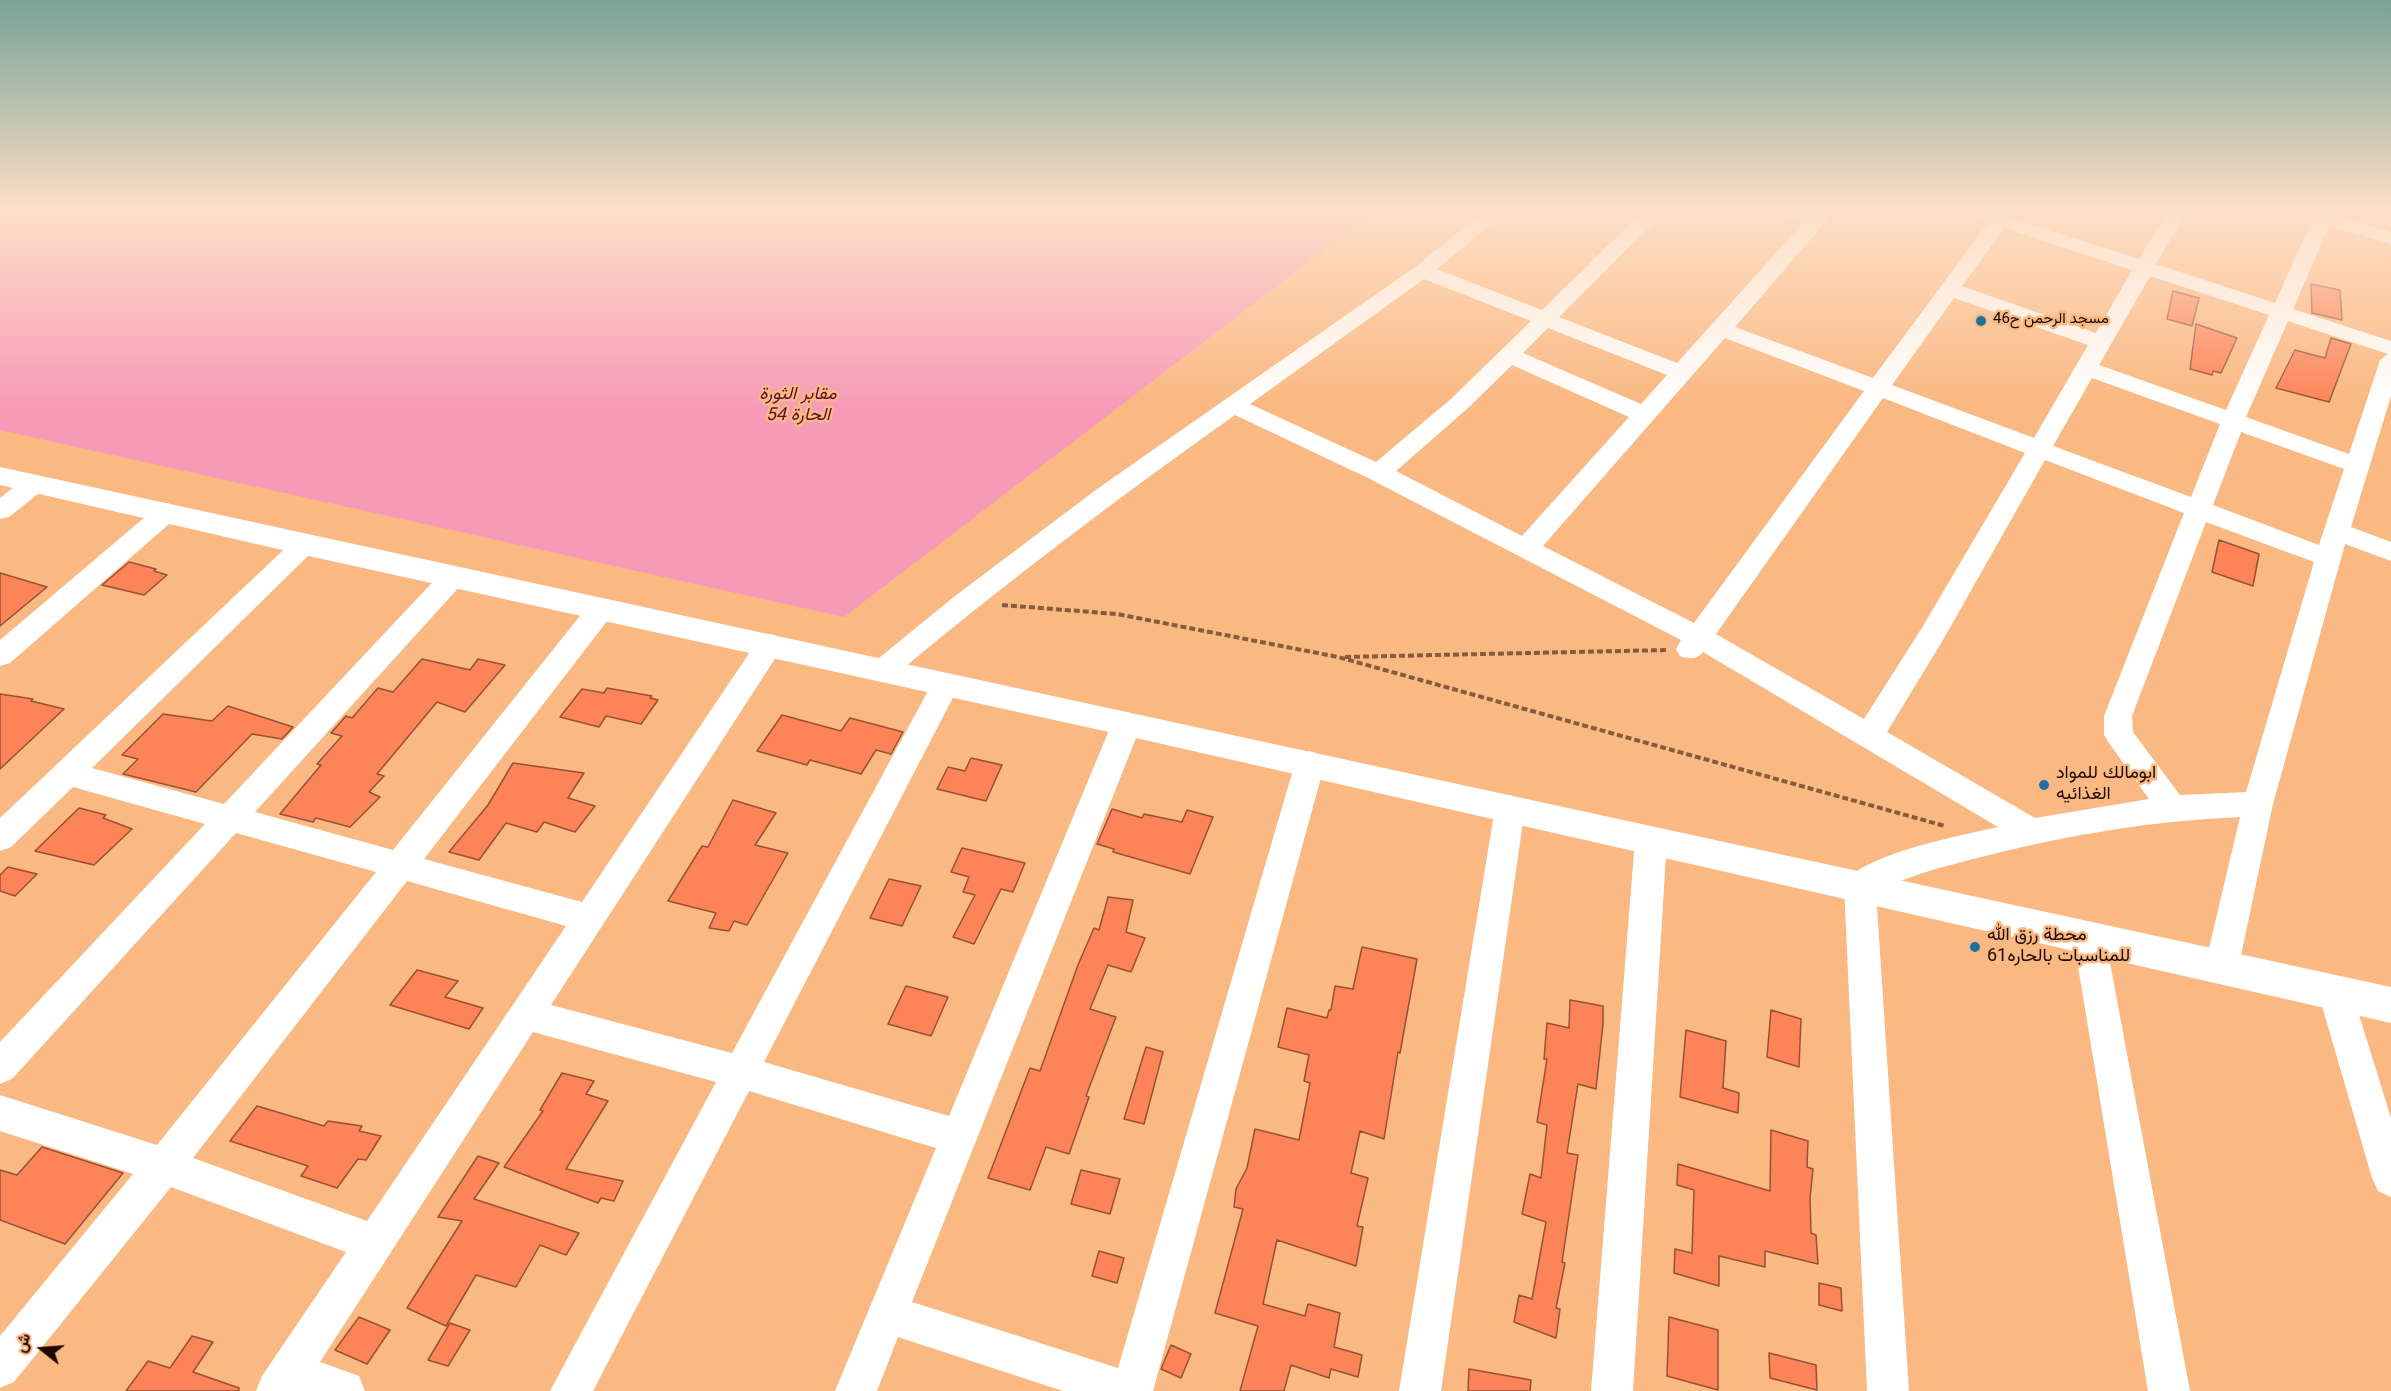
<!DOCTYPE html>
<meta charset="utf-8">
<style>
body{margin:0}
#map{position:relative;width:2391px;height:1391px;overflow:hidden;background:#fab882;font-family:Georgia,Vazirmatn,serif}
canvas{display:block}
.north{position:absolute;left:12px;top:1319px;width:60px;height:60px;-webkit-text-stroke:4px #fab882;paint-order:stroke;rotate:287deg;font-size:16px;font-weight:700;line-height:24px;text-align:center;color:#1f0800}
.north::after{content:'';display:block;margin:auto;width:21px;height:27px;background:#1f0800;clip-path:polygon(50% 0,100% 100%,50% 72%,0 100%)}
</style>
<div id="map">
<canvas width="2391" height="1391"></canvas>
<div class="north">ش</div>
</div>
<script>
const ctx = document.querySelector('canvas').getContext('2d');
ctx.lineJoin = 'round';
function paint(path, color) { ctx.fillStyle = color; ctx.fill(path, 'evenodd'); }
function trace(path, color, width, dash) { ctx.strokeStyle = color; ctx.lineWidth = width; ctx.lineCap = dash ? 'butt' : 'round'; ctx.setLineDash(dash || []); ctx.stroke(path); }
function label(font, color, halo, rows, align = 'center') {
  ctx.font = font + ' Georgia,Vazirmatn,serif'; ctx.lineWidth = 5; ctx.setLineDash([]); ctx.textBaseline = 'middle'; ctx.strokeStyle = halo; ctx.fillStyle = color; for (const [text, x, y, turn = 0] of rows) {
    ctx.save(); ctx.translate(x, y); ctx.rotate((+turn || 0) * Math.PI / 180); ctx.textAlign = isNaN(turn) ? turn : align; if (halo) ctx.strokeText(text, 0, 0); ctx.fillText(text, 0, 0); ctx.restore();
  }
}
paint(new Path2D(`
 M0 211H1375L844 617 0 430Z`), '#f79ab8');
const building = new Path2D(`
 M2311 284 2340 290 2342 320 2312 313Z
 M2173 291 2199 298 2192 326 2167 319Z
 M2196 324 2237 338 2221 373 2213 371 2212 375 2190 369Z
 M2331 338 2351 344 2329 402 2276 388 2295 350 2325 358Z
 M2219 540 2259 554 2253 586 2212 572Z
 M129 562 156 569 154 571 167 575 144 595 102 585Z
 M0 573 47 587 0 626Z
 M422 659 470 670 478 659 505 665 465 712 437 702 377 774 384 776 369 792 380 797 350 827 316 818 313 822 280 814 321 765 317 764 342 736 331 733 346 716 352 718 378 688 393 692Z
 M607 688 652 696 650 698 658 700 641 724 606 716 599 727 560 717 582 689 604 693Z
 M0 694 33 699 31 701 64 709 0 769Z
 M228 706 293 727 282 739 252 734 196 792 123 774 138 759 122 755 163 714 212 721Z
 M782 715 841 731 850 718 903 732 891 754 876 750 861 774 810 760 807 765 757 751Z
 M971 758 1002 765 986 801 937 789 948 767 965 771Z
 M513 763 584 773 568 798 595 806 575 832 544 822 537 832 506 823 479 860 449 852 488 805Z
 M733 800 776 813 755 845 788 853 747 925 734 921 729 931 709 928 716 913 668 901 702 846 708 847Z
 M79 808 106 815 103 818 132 829 94 865 35 851Z
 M1112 809 1142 818 1144 814 1182 822 1187 810 1213 817 1190 874 1113 852 1114 849 1097 844Z
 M962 848 1025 863 1013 892 1001 889 974 944 953 937 975 895 963 892 969 877 951 872Z
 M8 867 37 874 15 896 0 891V875Z
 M889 879 921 886 902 926 870 918Z
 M1108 897 1133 900 1126 932 1145 938 1131 972 1108 965 1090 1009 1116 1017 1086 1096 1089 1097 1069 1154 1046 1147 1030 1190 988 1178 1030 1068 1040 1071 1078 965 1094 928 1099 930Z
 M1362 947 1417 959 1400 1053 1398 1052 1384 1139 1360 1131 1351 1173 1368 1178 1357 1226 1363 1227 1356 1266 1277 1240 1263 1304 1305 1316 1308 1304 1340 1313 1334 1347 1362 1355 1358 1377 1331 1369 1329 1378 1291 1365 1284 1391H1240L1258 1326 1215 1313 1243 1209 1234 1207 1236 1189 1247 1168 1255 1129 1299 1140 1310 1083 1304 1081 1309 1055 1278 1047 1287 1008 1327 1018 1329 1010H1331L1335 986 1353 989Z
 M417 970 458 981 445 997 483 1008 469 1029 390 1005Z
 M906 986 948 997 931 1036 888 1024Z
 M1570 1000 1603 1006V1024L1596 1089 1578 1084 1567 1153 1578 1155 1562 1262 1565 1263 1556 1308 1560 1309 1556 1338 1514 1322 1519 1295 1532 1299 1546 1222 1522 1214 1530 1174 1541 1178 1547 1125 1537 1122 1547 1059H1544L1547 1023 1569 1028Z
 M1771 1010 1801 1019 1799 1067 1767 1057Z
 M1686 1030 1726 1041 1723 1088 1739 1093 1738 1113 1680 1097Z
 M1146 1047 1163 1052 1144 1124 1124 1119Z
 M562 1073 594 1081 586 1094 608 1101 566 1169 623 1181 614 1201 601 1198 598 1203 504 1167 543 1111 540 1110Z
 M257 1106 324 1126 328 1121 362 1126 359 1131 381 1136 366 1160 358 1159 337 1188 301 1176 308 1166 230 1141Z
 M1771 1130 1808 1141 1807 1167 1813 1169 1810 1198 1811 1233 1816 1235 1818 1264 1765 1251V1267L1719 1256V1286L1674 1273 1675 1249 1692 1253 1694 1190 1677 1185 1678 1164 1770 1191Z
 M42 1147 123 1173 65 1244 0 1220V1170L17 1175Z
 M478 1156 499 1163 474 1199 579 1233 566 1255 540 1245 516 1287 476 1275 446 1326 407 1308 462 1221 438 1217Z
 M1081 1170 1120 1179 1110 1214 1071 1204Z
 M1099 1251 1124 1258 1117 1283 1092 1276Z
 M1819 1283 1841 1288 1842 1311 1819 1305Z
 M359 1317 390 1330 367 1364 335 1350Z
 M1669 1317 1718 1330V1390L1667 1376Z
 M450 1323 470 1330 448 1366 428 1360Z
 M192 1336 213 1342 193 1372 239 1388V1391H126L148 1361 170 1368Z
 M1171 1345 1191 1354 1181 1378 1161 1369Z
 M1769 1353 1816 1365 1817 1390 1770 1378Z
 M1469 1369 1531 1380 1530 1391H1468Z`);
paint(building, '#fd8358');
trace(building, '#985037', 1.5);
trace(new Path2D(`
 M1002 605 1117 614 1338 657 1945 826
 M1345 657 1667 650`), '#875b3d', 4, [6, 3]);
paint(new Path2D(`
 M1484 211H1507L1437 269 1542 310 1643 211H1665L1559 317 1677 363 1802 224 1777 215 1774 211H1804L1812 214 1814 211H1835L1735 327 1873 378 1988 223 1965 215 1962 211H2016L2011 217 2139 259 2167 211H2187L2156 264 2275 303 2316 211H2336L2334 215 2391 232V244L2329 226 2293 309 2391 341V396L2351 527 2391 542V561L2345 544 2273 804 2239 965 2234 976 2222 980 2210 976 2205 965 2240 817C2152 821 2066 835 1981 857 1942 867 1913 874 1876 892L1909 1391H1867L1844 885C1859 854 1964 835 1998 827L1703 652C1697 660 1689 659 1680 656L1676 649 1681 640 1370 479 1235 415C1118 498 1004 584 894 676L884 680 874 676 870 669 874 662 955 596 1097 489 1415 267ZM2004 228 2132 270 2096 333 1962 286ZM2150 276 2269 315 2226 410 2099 365ZM1424 279 1531 321 1452 398 1376 462 1250 404ZM1954 298 2088 345 2034 438 1892 385ZM2288 321 2388 354 2380 360 2349 454 2246 417ZM1548 328 1667 375 1641 404 1523 353ZM1725 338 1864 391 1694 623 1543 546ZM1512 365 1629 417 1522 536 1396 471 1468 408ZM2092 378 2220 424 2191 497 2053 446ZM1883 398 2025 453 1923 626 1864 719 1716 634ZM2241 432 2344 469 2319 545 2213 505ZM2045 460 2184 513 2104 716V735L2109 743 2149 799 2035 818 1887 732 1943 640ZM2206 522 2314 562 2246 792 2180 795 2133 732 2132 716Z
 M34 476 43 478 46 484 43 490 9 517 0 519V498L25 478Z
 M167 503 176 506 180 512 176 518 10 663 0 666V640L158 506Z
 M304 536 313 539 317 545 313 551 92 768 224 804 444 570 453 568 462 570 466 577 462 584 255 812 393 850 591 602 601 599 611 602 614 609 611 616 424 859 582 902 760 637 770 634 780 637 784 644 780 651 551 1005 732 1053 936 676 946 673 956 676 960 684 764 1062 949 1116 1112 723 1117 715 1127 712 1137 715 1142 723 912 1302 1118 1368 1295 763 1299 755 1310 751 1321 755 1325 763 1153 1391H1063L898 1337 877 1391H835L936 1148 749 1091 593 1391H550L716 1082 533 1032 320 1362 359 1376 365 1391H256L262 1376 346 1252 171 1187 14 1382 0 1388V1336L133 1174 0 1131V1095L157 1145 376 872 236 833 12 1079 0 1084V1042L205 824 73 787 11 847 0 851V818L295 539ZM407 881 566 926 367 1221 193 1158Z
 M1510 795 1521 799 1525 808 1441 1391H1399L1495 808 1499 799Z
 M1651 826 1662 830 1667 839 1633 1391H1591L1635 839 1640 830Z
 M2089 921 2101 926 2105 936 2190 1391H2148L2073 936 2077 926Z
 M2335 977 2347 981 2352 992 2391 1118V1197L2378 1191 2372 1178 2318 992 2323 981Z`), '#fff');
paint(new Path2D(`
 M0 467 2391 987V1023L1127 736 304 555 0 485Z`), '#fff');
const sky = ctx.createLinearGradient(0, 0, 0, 406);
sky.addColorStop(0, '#79a297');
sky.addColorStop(0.52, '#fddfc7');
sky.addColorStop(1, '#fddfc700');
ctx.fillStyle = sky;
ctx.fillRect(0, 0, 2391, 406);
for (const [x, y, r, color] of [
 [1981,321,6,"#1e72a2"],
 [2044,785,6,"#1e72a2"],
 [1975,947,6,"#1e72a2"]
]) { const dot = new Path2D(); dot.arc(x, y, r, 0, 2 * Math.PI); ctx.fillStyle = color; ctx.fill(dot); trace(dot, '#fab882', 2); }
label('15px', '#1f0800', '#fab882', [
 ["مسجد الرحمن ح46",1993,321]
], 'left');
label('italic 18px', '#5b0c2f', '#fab882', [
 ["مقابر الثورة",798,396],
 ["الحارة 54",798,417]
]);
label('18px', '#1f0800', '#fab882', [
 ["ابومالك للمواد",2056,775],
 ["الغذائيه",2056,796],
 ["محطة رزق الله",1987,937],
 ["للمناسبات بالحاره61",1987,958]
], 'left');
</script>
